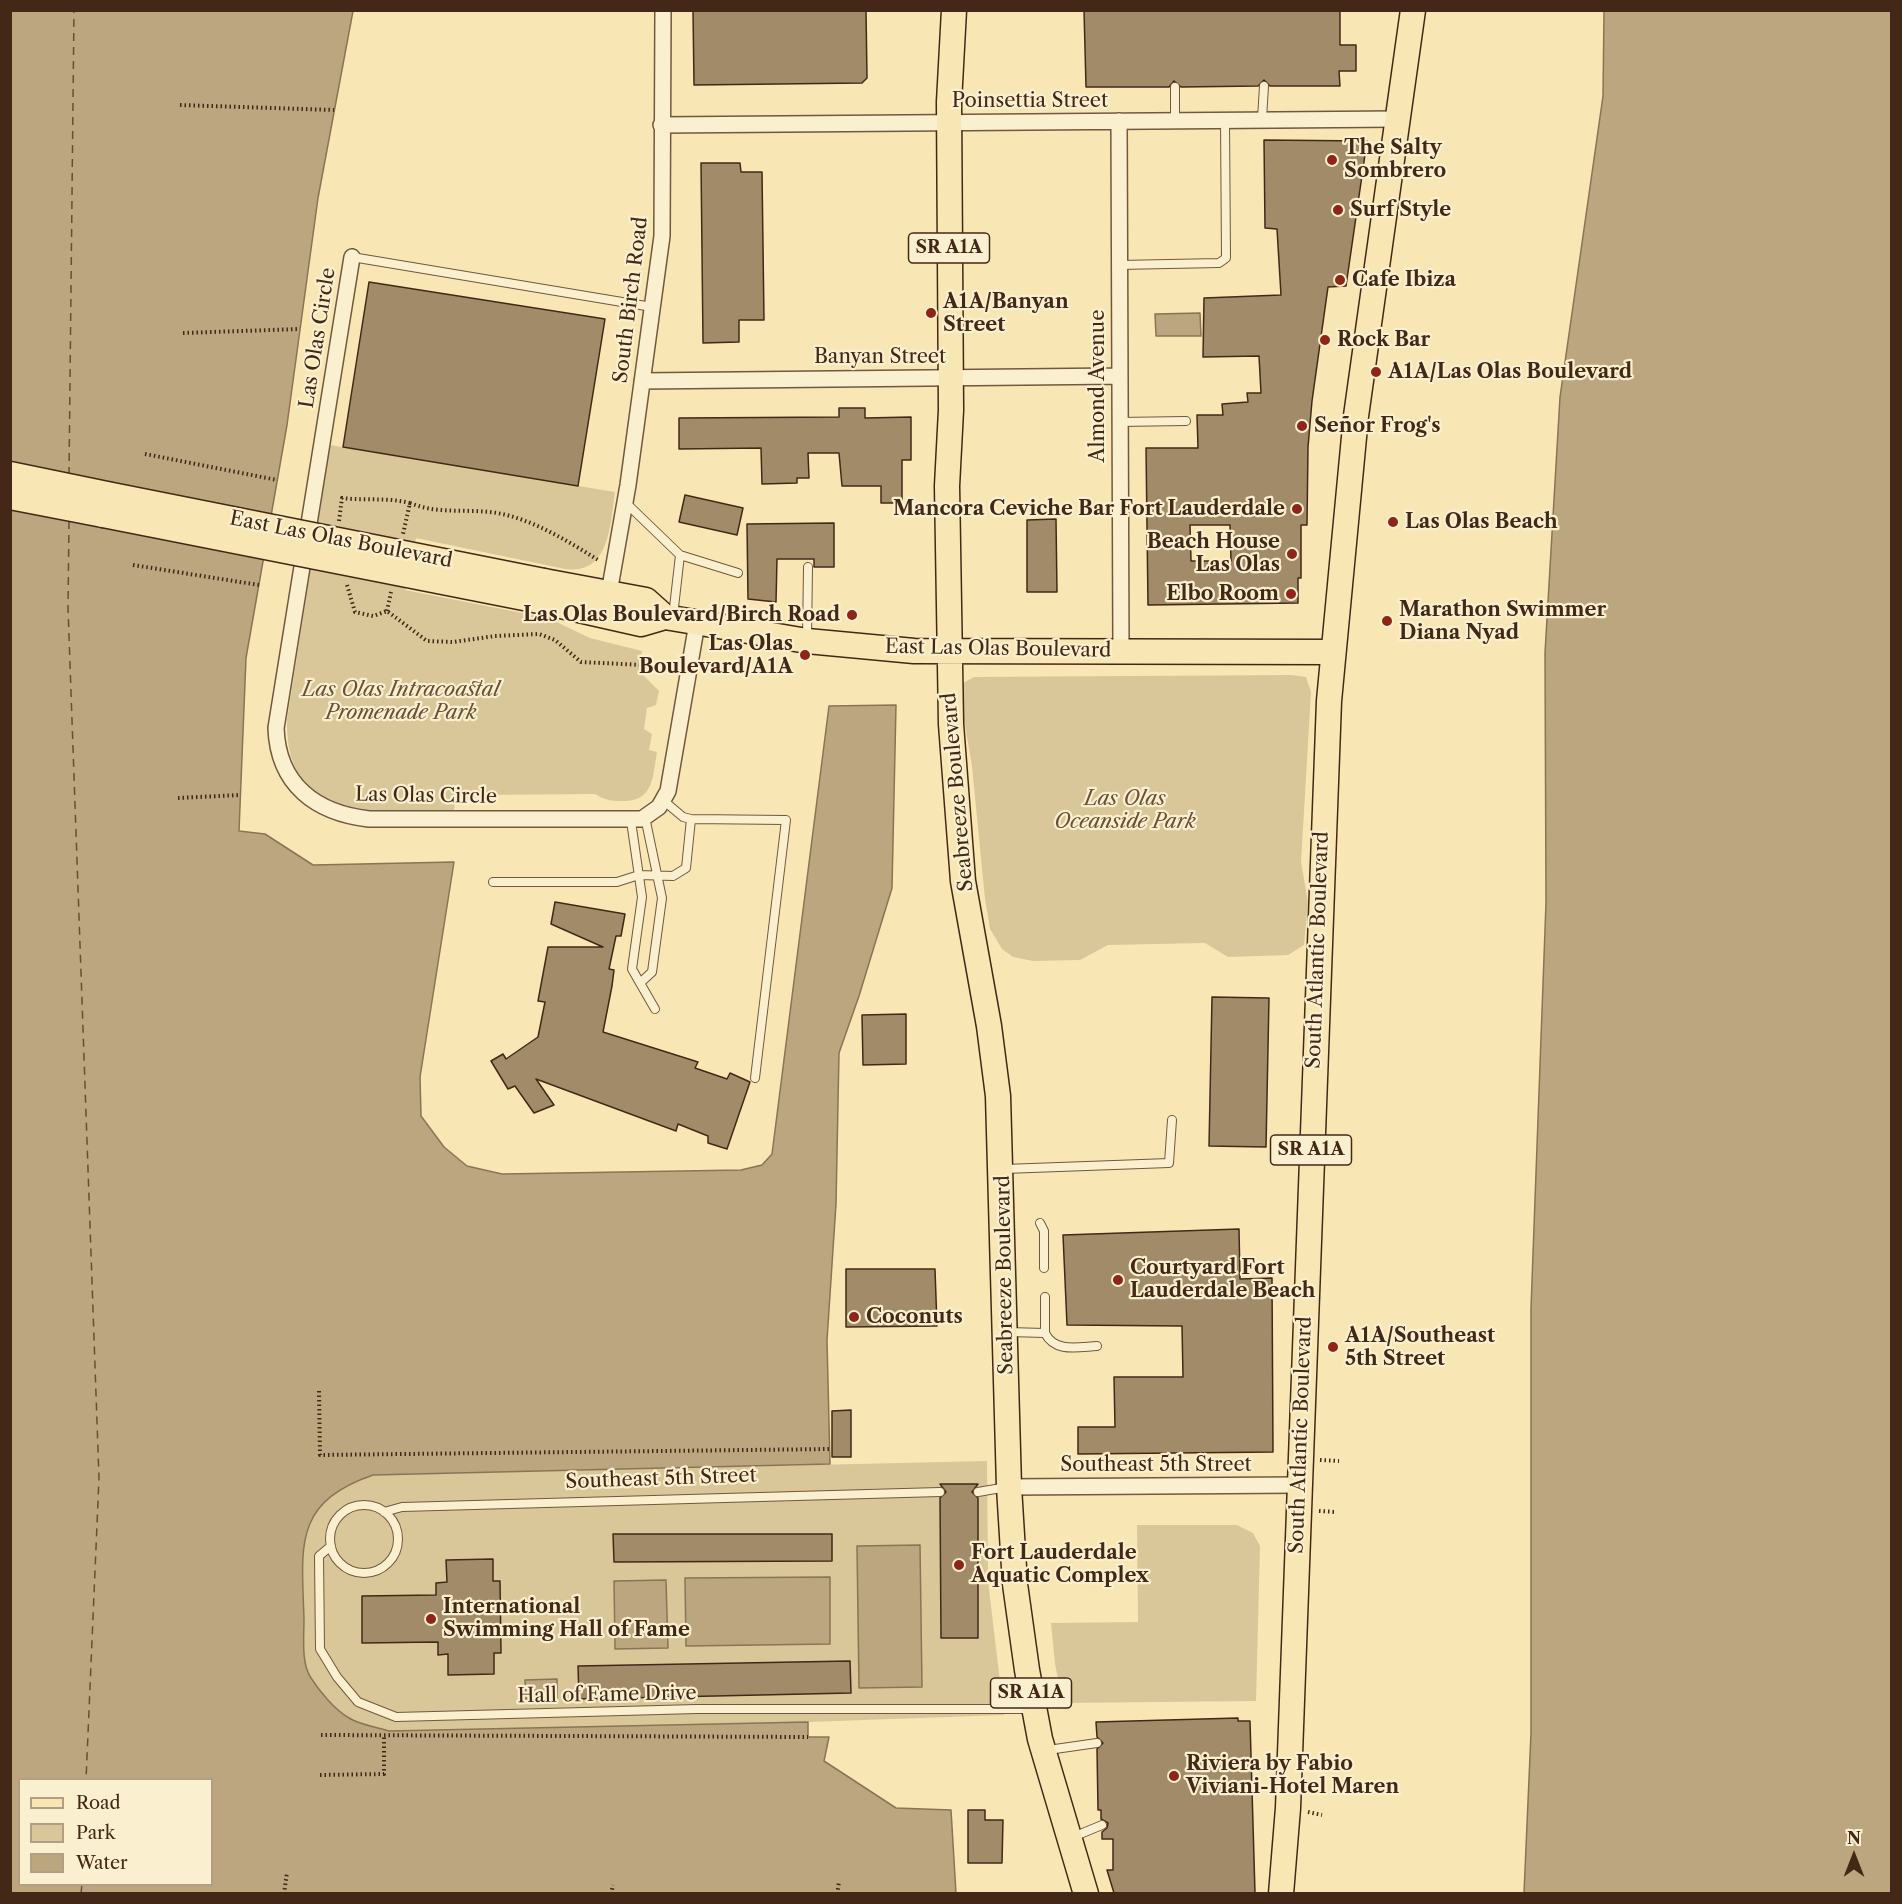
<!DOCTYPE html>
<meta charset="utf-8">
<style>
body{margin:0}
#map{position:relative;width:1902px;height:1904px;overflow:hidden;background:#f8e7b4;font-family:"Libre Caslon Text",serif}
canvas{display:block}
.frame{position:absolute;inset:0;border:12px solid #442817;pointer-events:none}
.legend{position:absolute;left:18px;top:1778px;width:195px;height:108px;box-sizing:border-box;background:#faefce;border:2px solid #b19f85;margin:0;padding:8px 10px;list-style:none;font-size:18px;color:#442817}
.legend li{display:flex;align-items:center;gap:12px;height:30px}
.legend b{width:30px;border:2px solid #b19f85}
.north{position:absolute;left:1824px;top:1826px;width:60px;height:60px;-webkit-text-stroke:4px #faefce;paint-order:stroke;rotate:0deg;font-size:16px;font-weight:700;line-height:24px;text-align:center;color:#442817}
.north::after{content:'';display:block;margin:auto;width:21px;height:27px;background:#442817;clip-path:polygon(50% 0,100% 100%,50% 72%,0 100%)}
</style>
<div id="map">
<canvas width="1902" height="1904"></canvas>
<div class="frame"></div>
<ul class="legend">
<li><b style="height:8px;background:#f8e7b4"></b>Road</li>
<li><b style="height:16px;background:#d9c799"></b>Park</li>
<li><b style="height:16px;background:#bba67f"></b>Water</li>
</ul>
<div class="north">N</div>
</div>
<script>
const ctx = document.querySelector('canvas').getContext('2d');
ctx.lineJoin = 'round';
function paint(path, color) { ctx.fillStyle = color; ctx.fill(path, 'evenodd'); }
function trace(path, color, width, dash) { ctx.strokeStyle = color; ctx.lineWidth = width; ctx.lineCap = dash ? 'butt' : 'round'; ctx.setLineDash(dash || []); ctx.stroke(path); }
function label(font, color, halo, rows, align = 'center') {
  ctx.font = font + ' "Libre Caslon Text",serif'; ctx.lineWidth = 4.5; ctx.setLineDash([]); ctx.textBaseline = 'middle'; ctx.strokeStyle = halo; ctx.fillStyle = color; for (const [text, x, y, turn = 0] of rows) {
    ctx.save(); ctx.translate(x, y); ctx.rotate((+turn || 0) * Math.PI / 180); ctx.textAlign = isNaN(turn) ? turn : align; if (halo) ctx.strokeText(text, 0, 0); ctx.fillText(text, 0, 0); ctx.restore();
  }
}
paint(new Path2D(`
 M330 445 615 492C610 525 610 575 565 569L416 538 405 590 548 618 590 638 642 651 639 671 659 691 656 705 647 708 644 729 652 734 649 750 657 752C653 774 654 800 626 801 613 801 606 801 595 794L477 795 467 802H455L454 810C379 811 285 826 287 720Z
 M1291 675 1306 677 1311 692 1301 862 1308 902 1304 945 1288 955 1228 957 1205 943 1108 945 1080 960 1033 961 1013 957 1002 949 990 929 985 899 972 766 963 714V683L974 677Z
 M987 1461 988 1581 1004 1715 808 1722 389 1731C377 1727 360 1725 349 1718 335 1710 320 1692 311 1679 301 1664 304 1636 304 1620 302 1547 292 1503 373 1475Z
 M1137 1525H1237L1253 1533 1260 1546 1256 1701 1063 1703 1055 1664 1051 1623 1138 1622Z`), '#d9c799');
const water = new Path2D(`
 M11 11H353L318 198 287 425 246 658 239 831 265 834 313 865 454 862 420 1077 421 1116 444 1147 467 1166 502 1174 741 1170 762 1165 772 1154 829 706 896 705 892 888 859 996 839 1053 836 1204 827 1340 830 1464 373 1475C292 1503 302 1547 304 1620 304 1636 301 1664 311 1678 320 1692 335 1710 349 1718 360 1725 377 1727 389 1731L808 1722V1737H829L824 1761 896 1808 951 1810 956 1893 11 1894ZM20 1780H212V1884H20Z
 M1604 11H1891V1893H1524L1531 1733V1308L1546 903 1545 653 1560 397 1603 96Z
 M1200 313 1201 336H1156L1155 314Z
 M920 1545 922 1687 859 1688 857 1546Z
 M830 1577V1644L686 1646 685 1578Z
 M666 1580 668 1648 615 1649 614 1581Z
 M557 1679V1698L526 1699 525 1680Z`);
paint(water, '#bba67f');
trace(water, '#8b7455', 1.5);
trace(new Path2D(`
 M69 475 74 10
 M69 521 68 608 99 1478 86 1780
 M81 1894 82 1884`), '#684e36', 1.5, [8, 6]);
const building = new Path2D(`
 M693 10H866L867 78 862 83 694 85Z
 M1084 10H1340V45H1356V71H1339L1340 86H1270L1264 80 1258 86 1181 87 1174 81 1169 87H1086Z
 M1264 140 1367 141 1346 286 1328 287 1312 401 1308 447 1307 525H1301V578H1298V603L1148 605 1146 448H1198L1197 415H1223L1222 404 1248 402 1247 393H1261L1259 356 1203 357 1204 298 1281 295 1277 229 1265 228ZM1190 525H1230L1231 561H1191Z
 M701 163H740L741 172H762L764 320H739V342L703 343Z
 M369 282 605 319 578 486 343 447Z
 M839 408H865V418L911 417V460H902V503H881V486H842L839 453H808L809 478H797V483L762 484 761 448 679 449V418L839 417Z
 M685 495 743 508 737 535 679 522Z
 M1056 519 1057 592H1027V520Z
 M834 523V567H814V559H777L776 602 748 599 747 524Z
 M555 902 625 914 621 936H616L609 969 614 970 612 986 603 1032 698 1062 695 1068 727 1079 730 1073 750 1082 727 1149 708 1143V1136L678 1124 676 1131 536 1079 554 1105 534 1113 515 1086 508 1089 491 1061 503 1054 506 1059 538 1037 545 1002 538 1001 548 947H603L551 924Z
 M1212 997 1269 998 1266 1147 1209 1146Z
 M906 1014V1064L863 1065 862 1015Z
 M1239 1229 1240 1279 1272 1278 1273 1452 1078 1454V1427H1115L1114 1377H1183L1182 1326 1067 1325 1063 1235Z
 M846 1269H935L937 1326 846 1327Z
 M851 1410V1457H832V1411Z
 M940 1484H978L972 1492 978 1498V1638H941L940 1498 946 1492Z
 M613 1534H832V1561L614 1562Z
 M493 1559V1581H500L501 1653H494V1674L448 1675V1654L438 1655V1642L362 1643V1596L436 1595V1583L447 1582 446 1560Z
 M850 1661 851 1693 579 1699 578 1666Z
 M1238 1718V1721H1250L1255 1893H1114L1107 1870H1113V1839H1102V1832L1107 1828 1108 1823 1101 1819V1810H1098L1097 1749 1103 1743 1097 1737 1096 1722Z
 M968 1810H985V1820H1003L1002 1863H968Z`);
paint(building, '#a28b69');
trace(building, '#442817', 1.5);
const service = new Path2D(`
 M1175 87V120
 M1262 119 1264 86
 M352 257 652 307
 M1119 265 1219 263 1226 258 1225 120
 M1119 422 1186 421
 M626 503 680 555 738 573
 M673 616 680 555
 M807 639 808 567
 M664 801 683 817 691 819
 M631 821 642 897 632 969 640 983 652 972 662 898 645 817
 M493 882H617L639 875 673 876 686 868 691 819 786 820 755 1078
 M640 983 655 1009
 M1004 1169 1169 1163 1172 1120
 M1040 1223 1044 1231V1268
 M1008 1332 1045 1333V1297
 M1045 1333C1055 1353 1078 1347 1097 1346
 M978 1492 1007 1487
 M330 1539a34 34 0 1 1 68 0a34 34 0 1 1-68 0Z
 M384 1512 402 1507 940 1492
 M331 1546 319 1556 320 1649 337 1677 358 1702 396 1717 697 1709H1030
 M1048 1750 1097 1743
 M1073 1837 1102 1825`);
const minor = new Path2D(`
 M1119 121 1121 651
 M661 125 1398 119
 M352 257 276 728C278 785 316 813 369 819H642L659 807 668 791 697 623
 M642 381 1119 376
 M609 593 628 485 662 236 663 10
 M1009 1487 1299 1485`);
const primary = new Path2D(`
 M954 10 949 102 951 410 947 486 951 724 963 881 989 1026 998 1096 1009 1487 1015 1584 1027 1670 1040 1739 1086 1894
 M10 474 107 494
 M10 497 103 515
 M544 581 646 600 665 617
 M539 601 641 624 665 617 807 641 914 651 1333 652
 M1281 1894 1288 1808 1329 701 1356 416 1413 10`);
trace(service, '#71583e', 10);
trace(minor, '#71583e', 18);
trace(primary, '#442817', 27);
trace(new Path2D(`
 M180 105 334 110
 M183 333 300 329
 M145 454 277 480
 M410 503C439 515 467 508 497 513 532 519 568 541 598 560
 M339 521 342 498C365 501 386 497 410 503L403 534
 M133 565 259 585
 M347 585 355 612 373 616 387 611 427 641 453 642 495 636 539 634 555 640 581 662 643 665
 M387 611 391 592
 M178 798 240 795
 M1334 1148 1349 1149
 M319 1391 320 1455 830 1449
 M1320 1460 1339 1461
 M1319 1511 1336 1512
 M321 1735 808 1737
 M320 1775 384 1774V1735
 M1308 1812 1322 1815
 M284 1894 287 1872
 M611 1894 613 1885
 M837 1894 839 1882`), '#442817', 4, [1.5, 3]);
trace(service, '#faefce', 8);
trace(minor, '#faefce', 15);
trace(primary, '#f8e7b4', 24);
const primaryBridge = new Path2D(`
 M107 494 544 581
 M103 515 539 601`);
trace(primaryBridge, '#442817', 27, []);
trace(primaryBridge, '#f8e7b4', 24);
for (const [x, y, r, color] of [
 [1332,160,6,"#8f2418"],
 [1338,210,6,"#8f2418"],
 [1340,280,6,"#8f2418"],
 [931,313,6,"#8f2418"],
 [1325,340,6,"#8f2418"],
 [1376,372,6,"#8f2418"],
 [1302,426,6,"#8f2418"],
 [1297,509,6,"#8f2418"],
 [1393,522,6,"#8f2418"],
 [1292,554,6,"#8f2418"],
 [1291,594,6,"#8f2418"],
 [852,615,6,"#8f2418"],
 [1387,621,6,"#8f2418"],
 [805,655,6,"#8f2418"],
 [1118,1280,6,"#8f2418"],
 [854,1317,6,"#8f2418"],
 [1333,1347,6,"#8f2418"],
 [959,1565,6,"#8f2418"],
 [431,1619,6,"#8f2418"],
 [1174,1776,6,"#8f2418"]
]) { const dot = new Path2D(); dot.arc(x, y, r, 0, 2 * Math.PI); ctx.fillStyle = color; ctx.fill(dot); trace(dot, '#faefce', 2); }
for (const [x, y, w] of [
 [949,248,81],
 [1311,1150,81],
 [1031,1693,81]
]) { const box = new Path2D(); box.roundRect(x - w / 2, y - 15, w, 30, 4.5); ctx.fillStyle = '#faefce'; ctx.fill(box); trace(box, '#442817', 1.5); }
label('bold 18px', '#442817', null, [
 ["SR A1A",949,248],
 ["SR A1A",1311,1150],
 ["SR A1A",1031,1693]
]);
label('20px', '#442817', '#faefce', [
 ["Poinsettia Street",1030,101],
 ["South Birch Road",631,300,-83],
 ["Las Olas Circle",318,338,-81],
 ["Banyan Street",880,357],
 ["Almond Avenue",1098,386,-90],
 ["East Las Olas Boulevard",341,540,11],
 ["East Las Olas Boulevard",998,649,1],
 ["Seabreeze Boulevard",958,792,-95],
 ["Las Olas Circle",426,796,1],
 ["South Atlantic Boulevard",1318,950,-88],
 ["Seabreeze Boulevard",1005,1275,-91],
 ["South Atlantic Boulevard",1301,1435,-88],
 ["Southeast 5th Street",1156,1465],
 ["Southeast 5th Street",661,1479,-2],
 ["Hall of Fame Drive",607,1695,-1]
]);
label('bold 20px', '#442817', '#faefce', [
 ["The Salty",1344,148],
 ["Sombrero",1344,171],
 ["Surf Style",1350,210],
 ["Cafe Ibiza",1352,280],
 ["A1A/Banyan",943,302],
 ["Street",943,325],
 ["Rock Bar",1337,340],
 ["A1A/Las Olas Boulevard",1388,372],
 ["Señor Frog's",1314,426],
 ["Mancora Ceviche Bar Fort Lauderdale",1285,509,"right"],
 ["Las Olas Beach",1405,522],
 ["Beach House",1280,542,"right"],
 ["Las Olas",1280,565,"right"],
 ["Elbo Room",1279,594,"right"],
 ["Marathon Swimmer",1399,610],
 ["Diana Nyad",1399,633],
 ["Las Olas Boulevard/Birch Road",840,615,"right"],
 ["Las Olas",793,644,"right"],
 ["Boulevard/A1A",793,667,"right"],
 ["Courtyard Fort",1130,1268],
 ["Lauderdale Beach",1130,1291],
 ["Coconuts",866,1317],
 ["A1A/Southeast",1345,1336],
 ["5th Street",1345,1359],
 ["Fort Lauderdale",971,1553],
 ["Aquatic Complex",971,1576],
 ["International",443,1607],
 ["Swimming Hall of Fame",443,1630],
 ["Riviera by Fabio",1186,1764],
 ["Viviani-Hotel Maren",1186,1787]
], 'left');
label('italic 20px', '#695038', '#faefce', [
 ["Las Olas Intracoastal",401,690],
 ["Promenade Park",401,713],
 ["Las Olas",1125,799],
 ["Oceanside Park",1125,822]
]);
</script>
